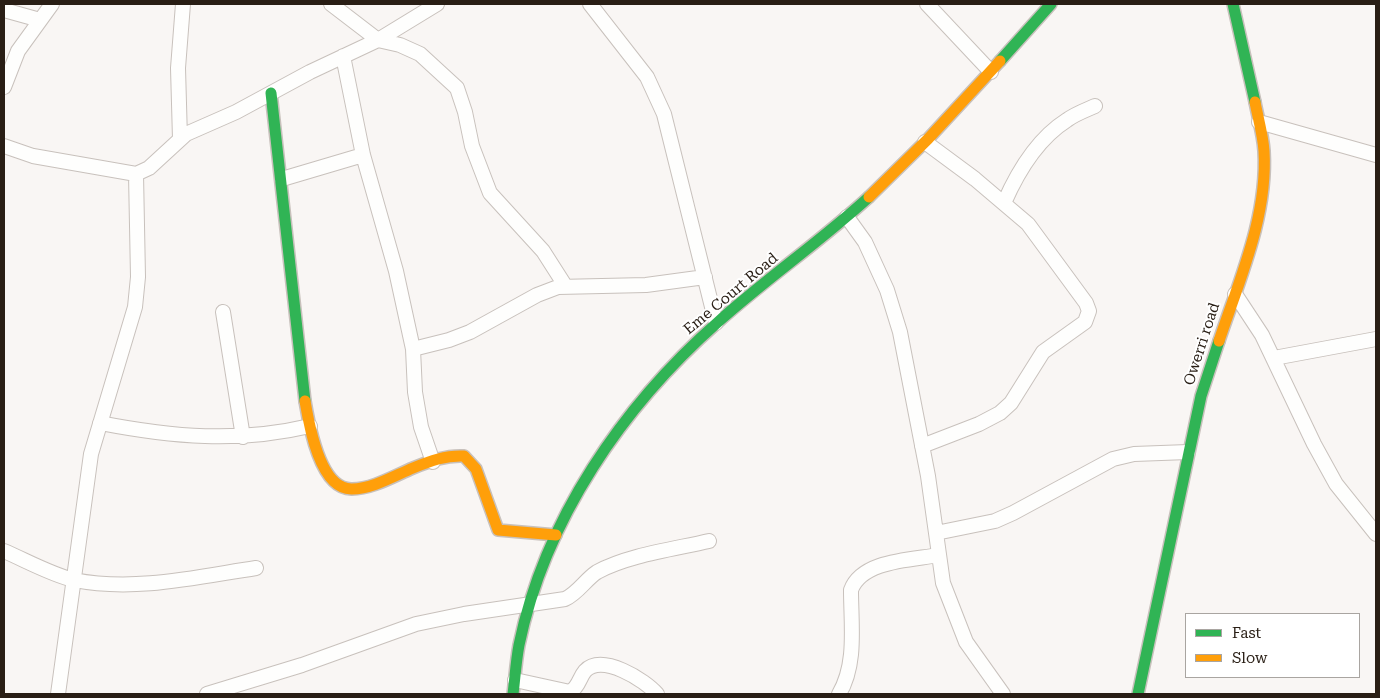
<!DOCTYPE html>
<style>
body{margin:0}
#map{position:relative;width:1380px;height:698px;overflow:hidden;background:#f9f6f4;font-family:"Roboto Serif",serif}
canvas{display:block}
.frame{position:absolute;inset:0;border:5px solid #291e15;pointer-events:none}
.legend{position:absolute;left:1185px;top:613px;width:175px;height:65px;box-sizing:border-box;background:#fff;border:1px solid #a9a5a1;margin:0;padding:6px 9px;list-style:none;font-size:15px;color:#291e15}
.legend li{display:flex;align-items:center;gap:10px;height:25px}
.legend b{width:25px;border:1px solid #a9a5a1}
</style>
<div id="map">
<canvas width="1380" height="698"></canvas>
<div class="frame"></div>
<ul class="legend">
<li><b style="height:6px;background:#30b455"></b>Fast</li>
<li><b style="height:6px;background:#ff9f0a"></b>Slow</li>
</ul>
</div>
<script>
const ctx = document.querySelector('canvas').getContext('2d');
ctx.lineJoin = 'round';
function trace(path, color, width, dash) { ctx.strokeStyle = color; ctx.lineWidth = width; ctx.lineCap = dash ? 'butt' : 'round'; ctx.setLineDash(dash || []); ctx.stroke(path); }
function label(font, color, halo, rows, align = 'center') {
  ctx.font = font + ' "Roboto Serif",serif'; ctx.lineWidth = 4; ctx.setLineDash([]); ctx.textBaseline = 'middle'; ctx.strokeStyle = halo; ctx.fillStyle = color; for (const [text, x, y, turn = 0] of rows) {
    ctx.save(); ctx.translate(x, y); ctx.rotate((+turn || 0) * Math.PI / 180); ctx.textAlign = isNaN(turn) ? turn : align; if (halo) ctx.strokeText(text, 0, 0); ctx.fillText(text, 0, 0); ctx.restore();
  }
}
const street = new Path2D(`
 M331 4 378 40 400 45 420 54 457 88 465 112 472 146 490 193 543 251 566 287
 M590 4 647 77 664 114 716 323
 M927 4 991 72
 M4 10 40 20
 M343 56 363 155 396 271 413 349 415 392 421 427 433 462
 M4 87 18 51 52 4
 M1259 122 1376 155
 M180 139 178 68 183 4
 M4 146 33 156 136 174 149 168 186 134 236 112 310 72 378 40 437 4
 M282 179 363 155
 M1004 203C1018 171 1037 139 1067 120 1075 114 1086 110 1095 106
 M847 217 865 242 887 290 900 332 928 476 943 583 966 642 1003 694
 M1235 294 1262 335 1314 444 1336 484 1376 534
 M223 312 243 437
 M413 349 449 340 470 332 537 295 558 287 646 285 705 277
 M1274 358 1376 339
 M100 423C172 437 238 443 310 426
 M922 446 979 424 1000 413 1011 403 1043 352 1085 322 1089 311 1086 303 1028 224 975 179 925 142
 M936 533 995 521 1013 513 1113 459 1134 454 1188 452
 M4 551C25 560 52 575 74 580 135 592 197 577 256 568
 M515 680 570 692C579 687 579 678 585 671 602 653 645 680 657 694
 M58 694 91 454 135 307 138 277 136 174
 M207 694 302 665 416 624 464 614 565 599C578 593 585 580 597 572 628 555 675 549 709 541
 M839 694C857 664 851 625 851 590 862 560 912 560 939 555`);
const fast = new Path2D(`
 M1233 4 1255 102
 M1000 61 1051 4
 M271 93 305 401
 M513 694C515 678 516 661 519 645 545 519 623 406 718 322 767 278 821 241 869 197
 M1138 694 1201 396 1219 341`);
const slow = new Path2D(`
 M869 197 928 139 1000 61
 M1219 341C1239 281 1268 216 1264 151 1263 135 1258 118 1255 102
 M305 401C309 425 320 490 352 489 372 489 394 476 413 468 430 461 446 455 464 456L476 469 498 530 556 535`);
trace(street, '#c8c1bc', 16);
trace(fast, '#c8c1bc', 14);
trace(slow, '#c8c1bc', 14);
trace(street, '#fefefd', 14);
trace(fast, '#30b455', 11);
trace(slow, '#ff9f0a', 11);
label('15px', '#291e15', '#fff', [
 ["Eme Court Road",731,294,-40],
 ["Owerri road",1202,344,-72]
]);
</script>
